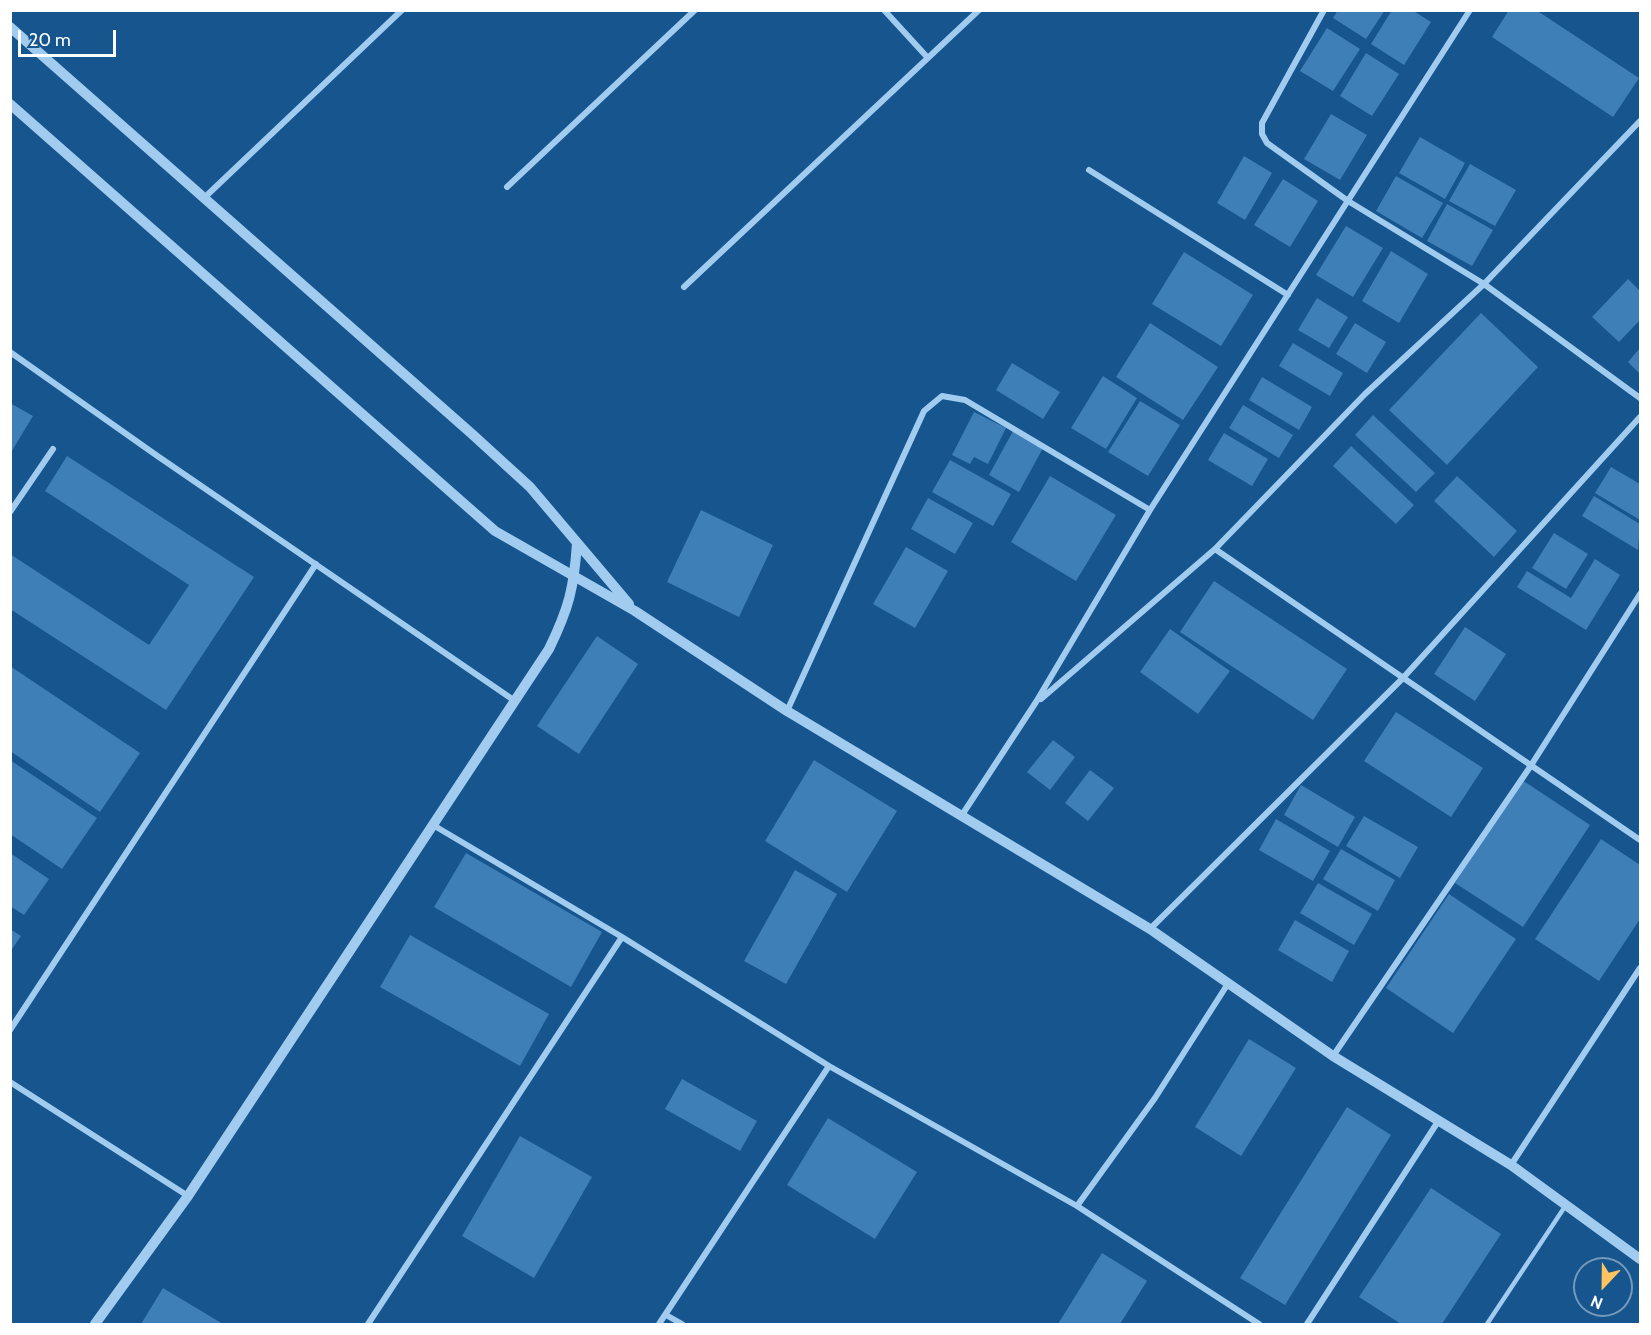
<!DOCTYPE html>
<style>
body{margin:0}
#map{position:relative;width:1651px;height:1335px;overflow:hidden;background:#16558e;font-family:Cabin,sans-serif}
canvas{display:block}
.frame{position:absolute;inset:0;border:12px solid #fff;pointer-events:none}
.north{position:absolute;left:1573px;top:1257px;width:60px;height:60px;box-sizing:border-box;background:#16558e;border:2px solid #7399bb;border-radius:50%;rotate:202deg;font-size:16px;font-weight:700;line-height:24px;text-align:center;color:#fff}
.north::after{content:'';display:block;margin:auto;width:21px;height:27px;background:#ffc360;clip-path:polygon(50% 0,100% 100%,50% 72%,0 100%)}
.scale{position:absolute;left:18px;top:30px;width:98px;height:27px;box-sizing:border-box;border:3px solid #fff;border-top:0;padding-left:8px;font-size:18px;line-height:21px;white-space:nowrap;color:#fff;-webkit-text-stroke:4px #16558e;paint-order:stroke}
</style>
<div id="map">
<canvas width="1651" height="1335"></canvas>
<div class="frame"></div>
<div class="north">N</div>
<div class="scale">20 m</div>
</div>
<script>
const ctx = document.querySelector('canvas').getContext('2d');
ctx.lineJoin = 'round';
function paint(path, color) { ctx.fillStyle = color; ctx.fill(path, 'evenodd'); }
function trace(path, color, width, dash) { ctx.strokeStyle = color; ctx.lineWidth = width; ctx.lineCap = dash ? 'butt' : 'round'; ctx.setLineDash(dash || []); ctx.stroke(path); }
paint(new Path2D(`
 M1338 10H1385L1366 39 1333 18Z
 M1392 10H1412L1431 22 1404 65 1371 44Z
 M1509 10H1536L1639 78 1613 117 1492 37Z
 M1327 28 1360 49 1333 91 1300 71Z
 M1366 53 1399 74 1372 116 1340 96Z
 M1331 114 1367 135 1340 180 1304 159Z
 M1420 137 1465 163 1445 199 1399 173Z
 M1244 156 1272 173 1245 220 1217 203Z
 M1470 164 1516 190 1495 226 1449 201Z
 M1396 176 1443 203 1422 238 1376 211Z
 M1283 179 1318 201 1290 247 1254 225Z
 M1447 204 1493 230 1472 266 1427 241Z
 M1346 226 1383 248 1353 297 1316 275Z
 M1391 251 1428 274 1399 323 1362 301Z
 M1184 252 1253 295 1221 346 1152 304Z
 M1628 279 1640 291V320L1619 342 1592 317Z
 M1317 298 1348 317 1329 348 1298 330Z
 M1481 313 1538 367 1447 465 1389 410Z
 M1150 323 1218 367 1183 420 1116 377Z
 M1355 323 1386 342 1367 373 1336 354Z
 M1293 343 1343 373 1330 396 1279 366Z
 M1640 348V374L1628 362Z
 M1012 363 1060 392 1043 419 996 390Z
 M1103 376 1137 398 1106 449 1071 428Z
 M1262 377 1312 407 1299 430 1249 400Z
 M1140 401 1180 425 1148 476 1108 452Z
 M10 403 33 416 10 454Z
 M1243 405 1293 435 1279 458 1229 428Z
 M974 412 1006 428 988 464 974 457 970 464 952 455Z
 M1373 415 1435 473 1416 492 1355 435Z
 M1013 431 1043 448 1019 492 989 475Z
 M1224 433 1268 459 1252 486 1208 460Z
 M1351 446 1414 505 1396 524 1333 466Z
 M67 456 254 577 166 710 10 609V554L149 645 189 585 45 491Z
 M950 460 1011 494 993 526 932 492Z
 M1611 467 1640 484V520L1595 493Z
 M1050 476 1116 515 1076 581 1011 542Z
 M1457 476 1517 531 1494 557 1434 501Z
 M1594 496 1640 524 1638 550 1582 516Z
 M928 498 973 523 955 554 911 529Z
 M701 510 773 545 739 617 667 582Z
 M1554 533 1588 554 1566 589 1532 568Z
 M906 547 948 571 915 628 873 604Z
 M1595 559 1620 575 1586 630 1517 587 1527 571 1571 598Z
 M1214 581 1347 669 1313 720 1180 632Z
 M1465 627 1506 654 1475 701 1434 674Z
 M1170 629 1230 671 1198 714 1140 672Z
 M597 636 638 664 579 754 537 726Z
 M10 666 140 753 100 812 10 751Z
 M1396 712 1483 768 1451 817 1364 761Z
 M1053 740 1075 757 1050 790 1027 772Z
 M10 760 97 818 62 869 10 834Z
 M814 760 897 811 847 892 765 841Z
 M1090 770 1114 788 1088 821 1065 803Z
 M1522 780 1590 825 1523 927 1455 883Z
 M1301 785 1355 817 1338 847 1284 815Z
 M1364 816 1418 847 1400 878 1346 846Z
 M1276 819 1330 851 1313 881 1259 850Z
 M1601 839 1640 865V919L1599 981 1535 939Z
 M1341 849 1395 880 1378 911 1323 879Z
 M10 853 49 879 24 915 10 906Z
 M466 853 602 932 571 987 434 907Z
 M795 870 837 894 786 984 744 961Z
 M1318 883 1372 914 1354 945 1300 913Z
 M1449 894 1516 939 1453 1033 1386 988Z
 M1295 920 1349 951 1332 982 1278 950Z
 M10 929 21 936 10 952Z
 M410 935 549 1014 520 1066 380 987Z
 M1249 1039 1296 1068 1241 1156 1195 1127Z
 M682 1079 757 1121 740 1151 665 1109Z
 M1347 1107 1391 1135 1285 1305 1240 1278Z
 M828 1118 917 1172 875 1239 787 1185Z
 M520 1136 592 1177 534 1278 462 1236Z
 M1431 1188 1501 1234 1442 1324H1401L1359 1297Z
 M1102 1253 1147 1281 1120 1324H1058Z
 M163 1288 223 1324H141Z`), '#3e7fb7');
trace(new Path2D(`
 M1487 1324 1566 1205`), '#a1ccf0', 4.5);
trace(new Path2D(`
 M884 10 928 58
 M1324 10 1262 123V134L1267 143 1348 201 1484 284 1640 398
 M1089 170 1288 295
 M507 187 695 10
 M204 198 402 10
 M684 287 979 10
 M10 352 156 455 515 701
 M10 512 53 449
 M1215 549 1640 840
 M1041 699 1215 549 1365 394 1484 284 1640 121
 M787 711 924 411 942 396 965 400 1150 510
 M962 815 1036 702 1150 510 1470 10
 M433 825 622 937 829 1066 1077 1206 1155 1098 1229 982
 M1150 929 1402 679 1640 417
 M10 1030 316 564
 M1333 1056 1530 767 1640 594
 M10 1082 188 1196
 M1511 1165 1640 968
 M1077 1206 1259 1324
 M666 1315 682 1324
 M368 1324 622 937
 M659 1324 829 1066
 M1307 1324 1439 1120`), '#a1ccf0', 6);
trace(new Path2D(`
 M10 27 472 434 530 487 629 604
 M10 104 495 531 635 611 787 711 1150 929 1333 1056 1511 1165 1640 1259
 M95 1324 188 1196 549 649C569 608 574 588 577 543`), '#a1ccf0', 10);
</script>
